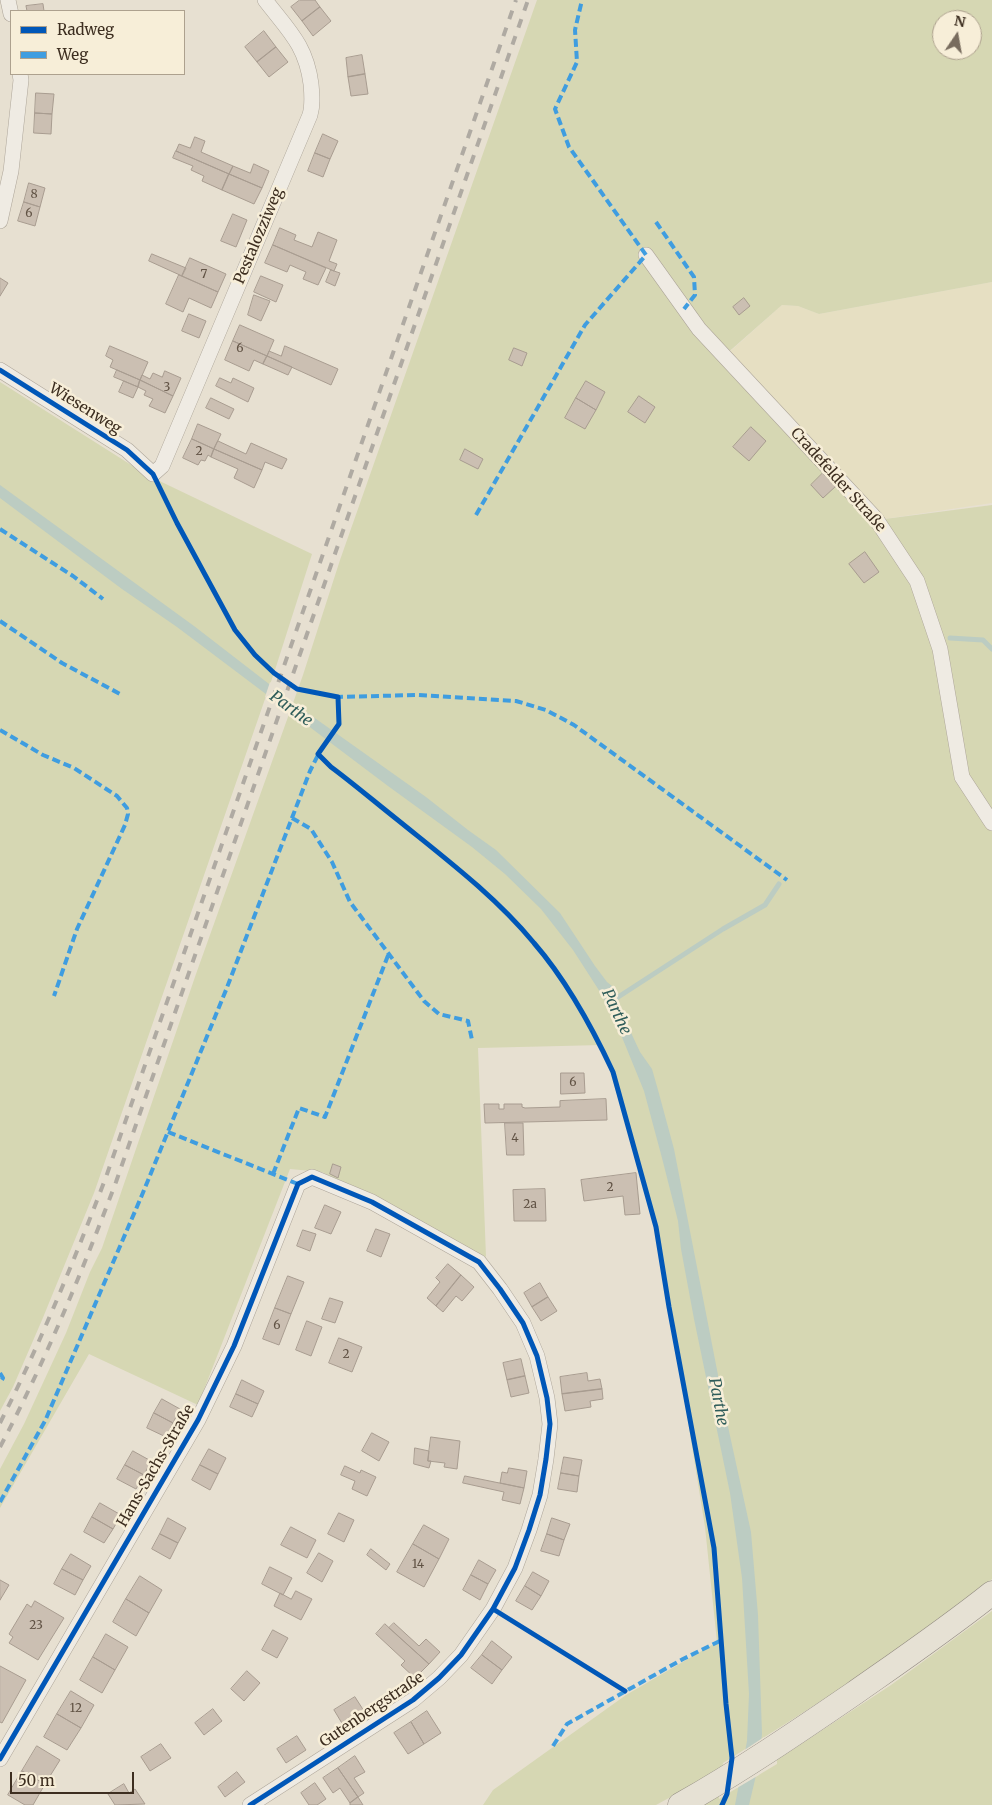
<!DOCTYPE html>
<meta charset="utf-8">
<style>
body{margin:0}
#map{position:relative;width:992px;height:1805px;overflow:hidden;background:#e7e0d1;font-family:Merriweather,serif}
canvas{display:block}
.legend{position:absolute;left:10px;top:10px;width:175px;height:65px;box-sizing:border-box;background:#f7eed8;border:1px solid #ada18e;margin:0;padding:6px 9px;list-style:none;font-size:15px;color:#3d2e20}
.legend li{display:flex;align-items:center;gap:10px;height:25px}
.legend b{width:25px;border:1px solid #ada18e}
.north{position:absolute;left:932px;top:10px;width:50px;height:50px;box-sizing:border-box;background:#f7eed8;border:1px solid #ada18e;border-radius:50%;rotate:12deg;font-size:14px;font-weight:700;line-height:20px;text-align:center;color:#3d2e20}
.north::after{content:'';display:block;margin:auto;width:18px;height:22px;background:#786c5e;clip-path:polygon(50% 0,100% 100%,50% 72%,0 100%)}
.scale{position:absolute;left:10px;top:1772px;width:124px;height:22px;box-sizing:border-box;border:2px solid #3d2e20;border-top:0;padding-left:6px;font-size:15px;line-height:18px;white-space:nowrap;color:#3d2e20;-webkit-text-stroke:4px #f7eed8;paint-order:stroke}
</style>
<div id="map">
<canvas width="992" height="1805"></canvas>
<ul class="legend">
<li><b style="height:6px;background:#0057b8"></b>Radweg</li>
<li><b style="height:6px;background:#3f9de0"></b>Weg</li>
</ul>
<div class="north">N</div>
<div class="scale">50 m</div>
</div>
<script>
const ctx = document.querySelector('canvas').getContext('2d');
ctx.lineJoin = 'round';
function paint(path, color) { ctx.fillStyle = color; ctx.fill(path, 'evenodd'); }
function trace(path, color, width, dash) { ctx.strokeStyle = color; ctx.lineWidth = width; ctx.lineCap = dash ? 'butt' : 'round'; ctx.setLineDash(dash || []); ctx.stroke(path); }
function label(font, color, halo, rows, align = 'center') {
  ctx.font = font + ' Merriweather,serif'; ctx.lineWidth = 5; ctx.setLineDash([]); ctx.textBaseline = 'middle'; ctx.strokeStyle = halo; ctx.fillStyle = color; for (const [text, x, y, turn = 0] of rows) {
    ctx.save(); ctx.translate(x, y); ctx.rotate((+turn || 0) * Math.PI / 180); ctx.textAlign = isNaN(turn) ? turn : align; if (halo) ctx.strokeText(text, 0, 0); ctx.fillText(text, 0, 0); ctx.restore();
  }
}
paint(new Path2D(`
 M992 282V503L877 520 725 356 782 305 798 306 819 314Z`), '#e6dfc2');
paint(new Path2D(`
 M537 0H992V282L819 314 798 306 782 305 724 356 877 520 992 505V1579C907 1646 815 1706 723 1763L722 1769 656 1805H483L493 1790 626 1695 717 1642 705 1527 656 1223 602 1045 478 1048 486 1257 322 1172 290 1169 198 1405 89 1354 0 1508V1469L24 1424 66 1333 90 1272 102 1248 196 974 303 675 340 560ZM942 20H972V50H942Z
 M0 382 147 475 312 554 274 673 94 1193 42 1320 13 1387 0 1411Z
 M992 1611V1805H704L719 1796V1799L727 1794 777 1764V1760L891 1685Z`), '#d6d7b3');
paint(new Path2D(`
 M0 485 194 626 295 704 426 797 468 830 496 850 560 913 595 966 607 982 612 986V992L640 1052 652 1069 658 1090 674 1149 718 1375V1383L723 1392 727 1422 751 1532 758 1615 762 1734 758 1767 749 1805H735L747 1741 749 1694 742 1578 730 1493 694 1319 681 1249 678 1221 662 1158 644 1091 617 1025 602 995 573 950 541 909 505 874 472 847 388 786 177 627 122 589 0 498Z`), '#bcccc2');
paint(new Path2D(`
 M270 682 293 700 289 714 265 697Z
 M764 1737 759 1775 737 1788 743 1751Z`), '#e7e0d1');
trace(new Path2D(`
 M950 638 983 640 992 649
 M612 1001 723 929 765 905 779 884`), '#bcccc2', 5);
const building = new Path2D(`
 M300 0H315L320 7 302 21 291 7Z
 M43 4 44 11H27L26 6Z
 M320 7 331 21 313 36 302 21Z
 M264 31 276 47 257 62 245 47Z
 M276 47 288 62 269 77 257 62Z
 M362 55 365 74 348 77 346 58Z
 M365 74 368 94 351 96 348 77Z
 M36 93 54 94 52 114 35 113Z
 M35 113 52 114 51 134 34 133Z
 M323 134 338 141 330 159 315 153Z
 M195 137 205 141 201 152 233 166 229 174 176 151 179 144 190 148Z
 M176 151 229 174 222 190 202 181 204 176 191 170 193 166 173 158Z
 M315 153 330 159 323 177 308 171Z
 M254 164 269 171 262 188 229 174 233 166 250 173Z
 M229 174 262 188 254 204 222 190Z
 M29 183 45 188 40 207 24 202Z
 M24 202 40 207 35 226 18 221Z
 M233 214 247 220 236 247 221 241Z
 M280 228 296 235 294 240 312 247 318 232 337 240 329 261 337 264 334 271 273 245Z
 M273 245 326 268 318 285 303 279 306 272 290 265 287 272 265 263Z
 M152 254 186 268 182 276 149 261Z
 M190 258 226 274 218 292 182 276Z
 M331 270 340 273 335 286 326 282Z
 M179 275 218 292 211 308 189 298 183 312 166 304Z
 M261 276 283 285 276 302 254 292Z
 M0 278 8 283 0 296Z
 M254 295 270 301 261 321 248 315Z
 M744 298 750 306 739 315 733 307Z
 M189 314 206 321 199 338 182 331Z
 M240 325 274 340 267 356 233 341Z
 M233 341 267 356 263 364 254 360 249 371 225 360Z
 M110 346 148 362 140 380 110 367 113 360 106 356Z
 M285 346 338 369 331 385 267 356 269 351 281 356Z
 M514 348 527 353 522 366 509 360Z
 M267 356 292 367 288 375 263 364Z
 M117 370 140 380 138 387 114 377Z
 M165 371 181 378 173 396 140 380 142 375 150 379 153 373 162 377Z
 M220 378 231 383 233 378 254 388 248 402 216 386Z
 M140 380 173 396 165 413 149 406 153 399 144 395 146 391 138 387Z
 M124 381 138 387 133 398 119 392Z
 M586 381 605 392 596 410 576 398Z
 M639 396 655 407 645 423 628 412Z
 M211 398 234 409 229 419 206 408Z
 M576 398 596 410 585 429 565 418Z
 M198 424 221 434 214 449 192 439Z
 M751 427 766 441 749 461 733 447Z
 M192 439 214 449 211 457 208 455 205 461 201 460 198 465 183 458Z
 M218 441 246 454 251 443 287 459 282 469 265 462 262 470 214 449Z
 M214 449 262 470 254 488 234 478 238 469 211 457Z
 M465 449 483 459 478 469 460 460Z
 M823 473 836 486 823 498 811 485Z
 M865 552 879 572 864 583 849 564Z
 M561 1073H584L585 1093 561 1094Z
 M606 1099 607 1120 485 1123 484 1104H499V1109H504V1104H522V1107L525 1108 560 1107V1101Z
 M505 1123H523L524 1155H507Z
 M333 1164 341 1167 338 1178 330 1174Z
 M636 1173 640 1214 625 1215 623 1196 584 1201 581 1180Z
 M545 1189 546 1221H514L513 1190Z
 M325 1205 341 1212 331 1234 315 1228Z
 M376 1229 390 1234 381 1257 367 1251Z
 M303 1230 316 1234 310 1251 297 1246Z
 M448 1264 461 1275 436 1306 427 1298 440 1282 436 1278Z
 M461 1275 474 1287 462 1301 456 1296 443 1312 436 1306Z
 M288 1276 304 1282 291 1314 275 1308Z
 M540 1283 548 1297 532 1307 524 1293Z
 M548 1297 557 1311 541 1321 532 1307Z
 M330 1298 343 1302 335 1323 322 1319Z
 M275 1308 291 1314 279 1345 263 1339Z
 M307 1321 322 1327 311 1356 296 1350Z
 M339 1338 362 1347 352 1372 329 1363Z
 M521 1359 525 1376 507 1380 503 1363Z
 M587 1373 588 1381 600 1379 602 1389 562 1394 560 1377Z
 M525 1376 529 1393 511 1397 507 1380Z
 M242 1380 264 1391 258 1404 236 1394Z
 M602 1389 603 1399 590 1401 591 1407 565 1411 562 1394Z
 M236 1394 258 1404 252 1417 230 1407Z
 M162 1399 180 1409 173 1423 154 1413Z
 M154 1413 173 1423 166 1437 147 1428Z
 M372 1433 389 1442 379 1461 362 1451Z
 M431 1437 460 1441 457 1469 444 1467 445 1463 428 1461Z
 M415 1448 429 1451 428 1461H431L429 1468 414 1464Z
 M209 1449 226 1458 218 1474 200 1465Z
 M133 1451 151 1461 144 1475 125 1465Z
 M564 1457 582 1460 579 1476 561 1473Z
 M125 1465 144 1475 136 1489 117 1479Z
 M200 1465 218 1474 210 1490 192 1480Z
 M345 1466 360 1473 361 1470 376 1477 367 1496 352 1489 355 1481 341 1475Z
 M509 1468 527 1471 524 1488 500 1483 502 1472 507 1473Z
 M561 1473 579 1476 577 1492 558 1489Z
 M465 1476 524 1488 520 1504 502 1500 504 1492 463 1483Z
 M100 1503 121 1515 113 1529 92 1517Z
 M339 1513 354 1520 344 1542 328 1534Z
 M92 1517 113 1529 104 1543 84 1532Z
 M168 1518 186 1528 178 1543 160 1534Z
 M552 1518 570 1524 564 1540 547 1534Z
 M424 1525 449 1539 439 1559 413 1544Z
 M291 1527 316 1540 307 1558 281 1545Z
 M160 1534 178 1543 170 1559 152 1549Z
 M547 1534 564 1540 559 1556 541 1551Z
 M413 1544 439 1559 424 1587 397 1572Z
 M371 1549 390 1564 386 1570 367 1555Z
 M319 1553 333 1561 322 1582 307 1573Z
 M71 1554 91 1566 83 1580 62 1569Z
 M479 1560 496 1570 488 1584 471 1575Z
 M270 1567 292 1578 283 1595 262 1584Z
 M62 1569 83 1580 75 1595 54 1584Z
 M533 1572 549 1581 541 1596 525 1586Z
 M471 1575 488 1584 480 1600 463 1590Z
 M140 1576 162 1590 149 1613 126 1599Z
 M0 1580 9 1585 0 1600Z
 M525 1586 541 1596 532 1610 516 1601Z
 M296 1591 312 1599 301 1620 274 1606 280 1593 291 1599Z
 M126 1599 149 1613 136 1636 113 1622Z
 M35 1601 64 1618 38 1660 9 1643 13 1637 9 1634 27 1604 31 1607Z
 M394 1623 419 1646 426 1639 440 1652 429 1664 389 1628Z
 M385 1624 429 1664 415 1678 401 1665 405 1661 376 1634Z
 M273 1630 288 1638 277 1658 262 1650Z
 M106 1634 128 1647 115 1670 93 1657Z
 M492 1641 512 1657 502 1670 482 1655Z
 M482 1655 502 1670 492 1684 471 1668Z
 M93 1657 115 1670 102 1693 80 1680Z
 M0 1666 26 1680 2 1723 0 1722Z
 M247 1671 260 1683 244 1701 231 1689Z
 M71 1691 94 1705 81 1728 57 1714Z
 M355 1697 364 1711 343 1725 334 1710Z
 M213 1709 222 1721 204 1735 195 1723Z
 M427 1711 441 1733 424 1744 411 1722Z
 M57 1714 81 1728 67 1750 44 1737Z
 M411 1722 424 1744 408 1754 394 1733Z
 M297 1736 306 1750 286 1763 277 1749Z
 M161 1744 171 1758 150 1771 141 1757Z
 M37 1746 60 1760 45 1784 22 1771Z
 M355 1756 365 1772 354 1778 364 1793 358 1797 338 1768Z
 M338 1768 358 1797 350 1803 340 1788 333 1793 323 1778Z
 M22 1771 45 1784 33 1805H25L8 1795Z
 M237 1772 245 1782 225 1797 218 1787Z
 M315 1783 326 1799 317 1805H309L301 1793Z
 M124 1784 129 1793 135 1789 145 1804 115 1805 108 1794Z
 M358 1797 363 1805H350V1803Z`);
paint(building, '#cbbfb2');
trace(building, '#a89c90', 1);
const street = new Path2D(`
 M8 0 11 14
 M0 221 11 171 21 80 20 74
 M646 255 699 329 876 519 917 581 940 649 962 777 992 823
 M0 370 127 450 153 474 162 466 310 115C313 104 312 95 311 84 306 45 288 30 265 0
 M0 1759 198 1420 234 1346 298 1184 312 1177 372 1202 479 1262 500 1289 523 1323 537 1356 547 1398 550 1424 546 1459 540 1495 529 1530 515 1568 493 1609 461 1655 439 1678 413 1700 250 1805`);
const primary = new Path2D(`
 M680 1805C740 1771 796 1733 853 1694 900 1661 947 1629 992 1593`);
trace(street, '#ada599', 16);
trace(primary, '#928b80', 25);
trace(street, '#efebe3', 15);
trace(primary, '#e6e1d4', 24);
trace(new Path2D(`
 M0 1423C40 1344 74 1261 106 1177L516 0
 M0 1447C45 1362 82 1272 116 1182L528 0`), '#afaaa2', 4, [9, 9]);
trace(new Path2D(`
 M656 222 694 277 695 295 684 309
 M476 515 585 325 646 255 569 147 555 109 577 62 575 30 582 0
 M0 529 73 576 103 599
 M0 621 62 663 122 695
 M335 697 418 695 516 701 546 710 574 725 787 880
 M0 730 43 755 74 768 117 796 127 808 128 814 125 825 77 929 54 996
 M292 818 311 829 332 862 350 902 424 1001 439 1014 468 1021 472 1040
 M168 1132 298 1184
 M273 1174 299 1108 325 1117 389 953
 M0 1373 3 1378 0 1383
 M0 1502 45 1421 142 1195 226 990 310 771 320 751
 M553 1746 567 1724 683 1659 722 1640`), '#3f9de0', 4, [8, 4]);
trace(new Path2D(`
 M0 370 127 450 153 474 177 523 235 630 255 655 274 673 297 689 338 697 339 724 318 754 331 767C354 784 376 803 399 821 446 859 495 896 534 943 567 981 592 1027 613 1072L656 1227 669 1307 714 1548 726 1704 732 1758 727 1794 722 1805
 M493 1609 625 1691
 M0 1759 198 1420 234 1346 298 1184 312 1177 372 1202 479 1262 500 1289 523 1323 537 1356 547 1398 550 1424 546 1459 540 1495 529 1530 515 1568 493 1609 461 1655 439 1678 413 1700 250 1805`), '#0057b8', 5);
label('12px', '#605244', null, [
 ["8",34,195],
 ["6",29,214],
 ["7",204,275],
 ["6",240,349],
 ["3",167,388],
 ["2",199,452],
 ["6",573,1083],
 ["4",515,1139],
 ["2",610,1188],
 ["2a",530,1205],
 ["6",277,1326],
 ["2",346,1355],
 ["14",418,1565],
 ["23",36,1626],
 ["12",76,1709]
]);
label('15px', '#3d2e20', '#f7eed8', [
 ["Pestalozziweg",259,236,-67],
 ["Wiesenweg",85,409,32],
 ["Cradefelder Straße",838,480,48],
 ["Hans-Sachs-Straße",156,1466,-60],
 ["Gutenbergstraße",372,1710,-34]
]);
label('italic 16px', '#2f5d5a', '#f7eed8', [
 ["Parthe",291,709,36],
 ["Parthe",616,1012,65],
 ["Parthe",718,1402,79]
]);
</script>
